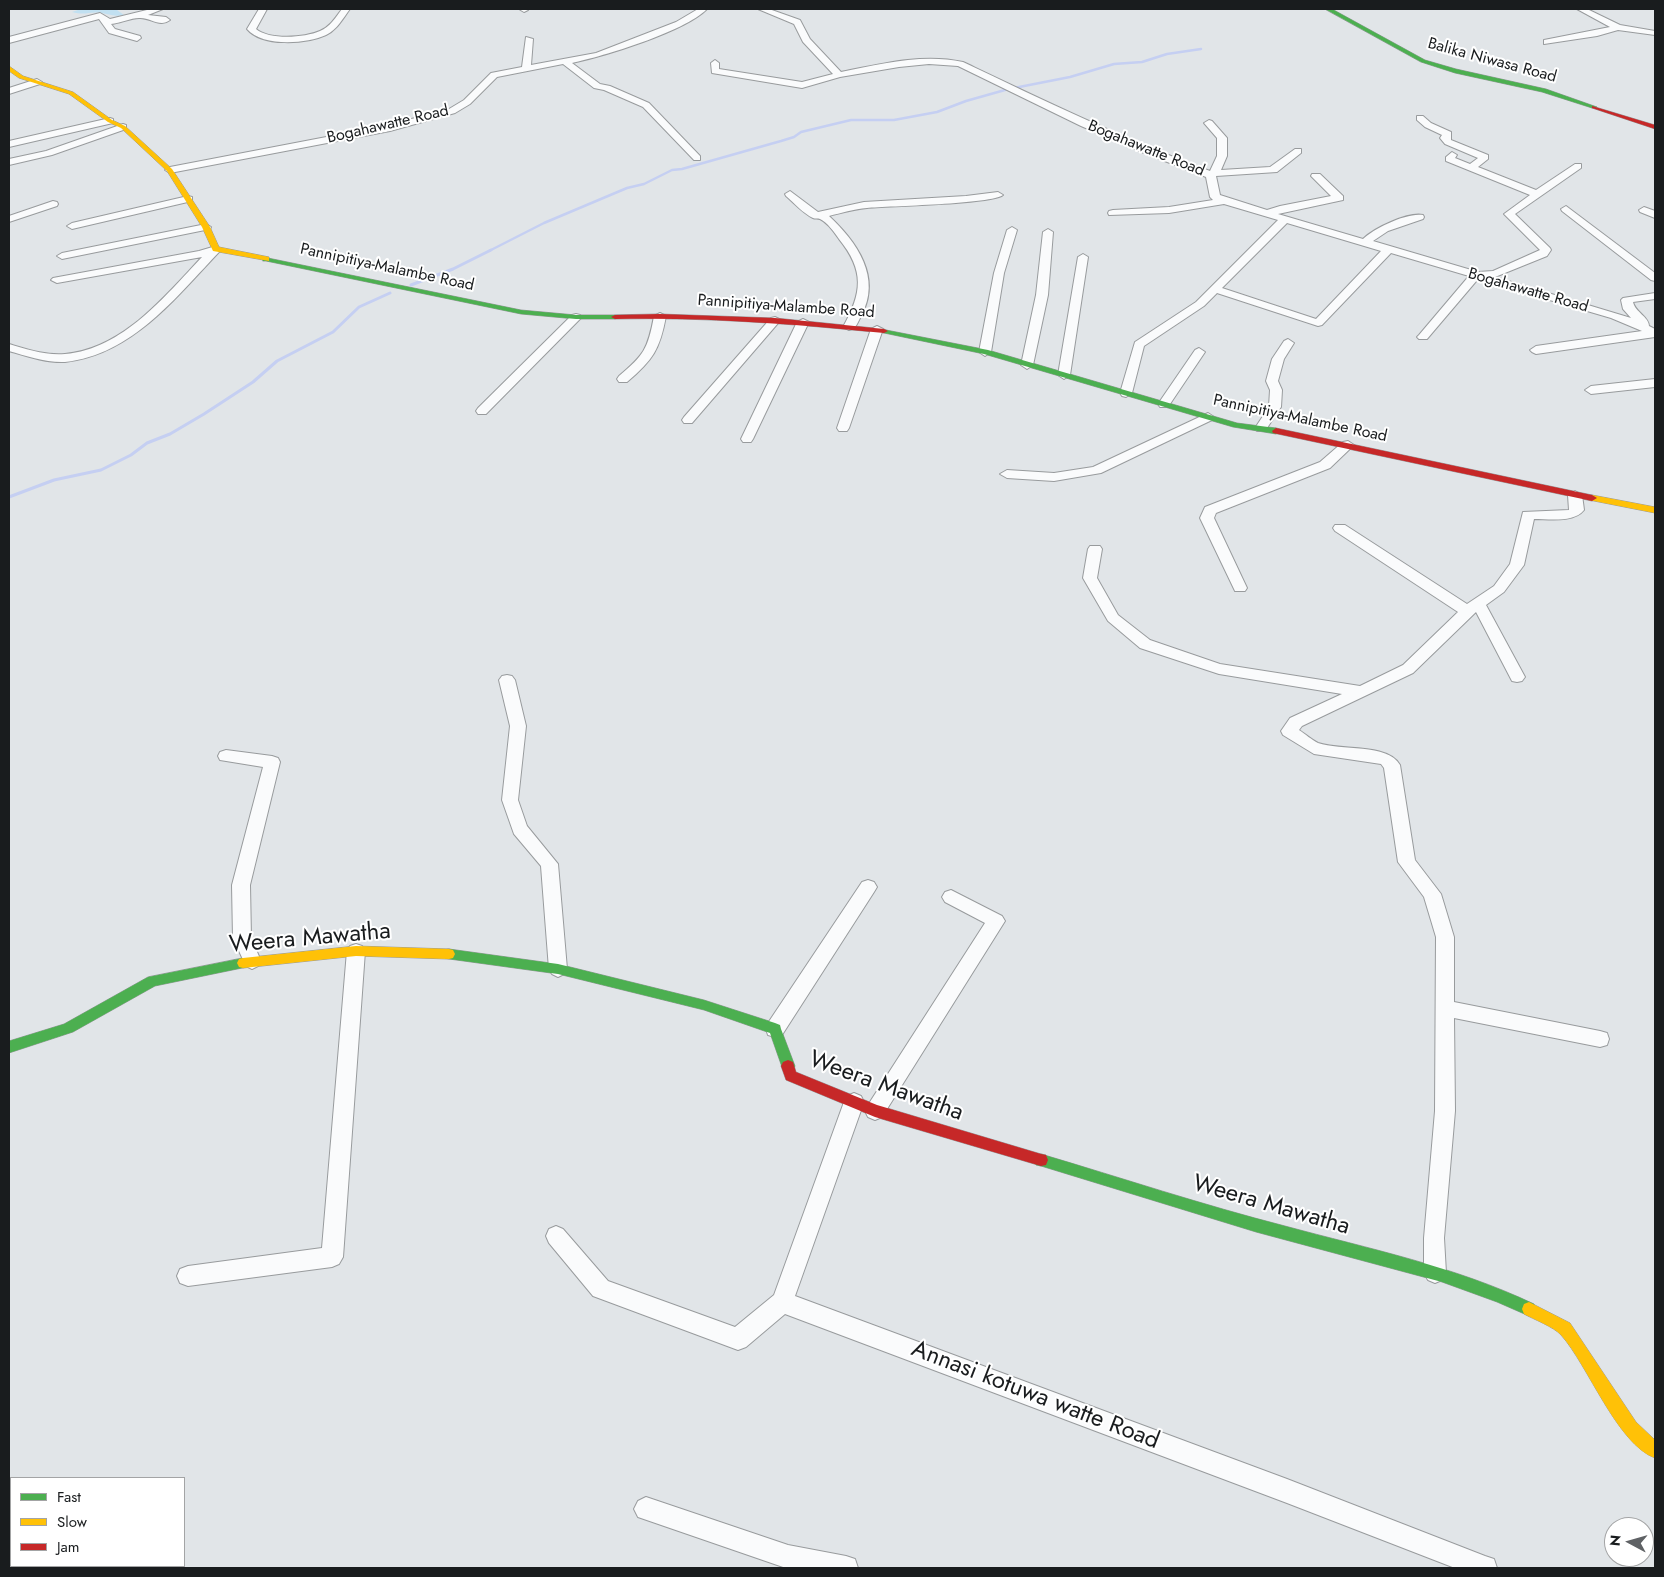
<!DOCTYPE html>
<style>
body{margin:0}
#map{position:relative;width:1664px;height:1577px;overflow:hidden;background:#e1e5e8;font-family:Jost,sans-serif}
canvas{display:block}
.frame{position:absolute;inset:0;border:10px solid #191c1e;pointer-events:none}
.legend{position:absolute;left:10px;top:1477px;width:175px;height:90px;box-sizing:border-box;background:#fff;border:1px solid #a3a4a5;margin:0;padding:6px 9px;list-style:none;font-size:15px;color:#191c1e}
.legend li{display:flex;align-items:center;gap:10px;height:25px}
.legend b{width:25px;border:1px solid #a3a4a5}
.north{position:absolute;left:1604px;top:1517px;width:50px;height:50px;box-sizing:border-box;background:#fff;border:1px solid #a3a4a5;border-radius:50%;rotate:276deg;font-size:14px;font-weight:700;line-height:20px;text-align:center;color:#191c1e}
.north::after{content:'';display:block;margin:auto;width:18px;height:22px;background:#5f6265;clip-path:polygon(50% 0,100% 100%,50% 72%,0 100%)}
</style>
<div id="map">
<canvas width="1664" height="1577"></canvas>
<div class="frame"></div>
<ul class="legend">
<li><b style="height:6px;background:#4caf50"></b>Fast</li>
<li><b style="height:6px;background:#ffc107"></b>Slow</li>
<li><b style="height:6px;background:#c62828"></b>Jam</li>
</ul>
<div class="north">N</div>
</div>
<script>
const ctx = document.querySelector('canvas').getContext('2d');
ctx.lineJoin = 'round';
function paint(path, color) { ctx.fillStyle = color; ctx.fill(path, 'evenodd'); }
function trace(path, color, width, dash) { ctx.strokeStyle = color; ctx.lineWidth = width; ctx.lineCap = dash ? 'butt' : 'round'; ctx.setLineDash(dash || []); ctx.stroke(path); }
function label(font, color, halo, rows, align = 'center') {
  ctx.font = font + ' Jost,sans-serif'; ctx.lineWidth = 4; ctx.setLineDash([]); ctx.textBaseline = 'middle'; ctx.strokeStyle = halo; ctx.fillStyle = color; for (const [text, x, y, turn = 0] of rows) {
    ctx.save(); ctx.translate(x, y); ctx.rotate((+turn || 0) * Math.PI / 180); ctx.textAlign = isNaN(turn) ? turn : align; if (halo) ctx.strokeText(text, 0, 0); ctx.fillText(text, 0, 0); ctx.restore();
  }
}
paint(new Path2D(`
 M81 9H120L117 10 124 15C112 17 111 14 100 13 90 11 86 16 72 12Z`), '#c1e0f1');
trace(new Path2D(`
 M1014 88 1070 77 1114 64 1142 62 1167 54 1201 49
 M489 251 544 223 627 188 644 184 672 170 682 169 781 141 794 137 801 132 851 120H894L937 112 966 101 1005 90`), '#c5cff2', 2.5);
trace(new Path2D(`
 M411 285 453 269 491 250
 M9 497 54 480 101 470 131 455 147 443 170 434 204 414 253 382 277 361 333 332 359 307 390 293`), '#c5cff2', 3);
const street = new Path2D(`
 M151 9H163L148 15 166 17 170 20C160 28 150 17 139 18 131 18 120 23 111 24L115 29 140 36 141 38 137 41 109 33 99 19 9 43V37L100 13 110 19Z
 M259 9H267L256 29C269 40 304 38 320 31 330 27 336 17 342 9H350C343 18 337 30 326 35 306 44 262 47 247 29Z
 M519 9H527L528 10 524 12Z
 M698 9H707C684 32 604 56 572 63L600 84 610 86 649 103 700 156V160H694L643 107 604 90 594 88 563 64 497 77 470 104 455 113 390 131 170 173 165 170 170 167 389 125 449 109 464 100 491 73 522 67 526 37 533 39 531 65 596 53 676 22Z
 M758 9H769L800 20 810 39 841 72C880 64 923 53 963 62 1045 101 1126 140 1210 171L1217 156V138L1204 123 1209 120 1212 121 1227 138V156L1221 170 1270 167 1295 149H1301V153L1277 172 1216 176 1220 195 1267 210 1280 206 1331 196 1311 176 1312 174H1320L1343 196V200L1278 214 1363 239C1374 228 1408 212 1423 215L1424 217 1423 219 1388 231 1373 241 1478 272 1493 271 1540 250 1504 214 1530 195 1446 161V157L1452 152 1457 155 1455 158 1470 164 1478 158 1445 144 1440 138 1442 135 1425 127 1417 120V116H1423L1431 123 1451 132V140L1488 155V159L1478 167 1536 190 1575 164H1581V168L1515 214 1550 248 1551 250 1547 256 1495 277 1631 318 1623 309 1621 300 1623 298 1655 293V299L1633 302C1635 312 1649 317 1649 326L1655 329V337L1536 354 1532 352 1530 350 1536 346 1642 331 1611 318 1478 279 1427 339H1419L1417 337 1419 335 1469 276 1391 253 1322 325 1318 326 1217 293 1204 306 1144 346 1132 393 1126 397 1122 396 1120 393 1135 342 1196 302 1278 220 1224 204 1169 213 1109 215 1108 213 1109 211 1113 210 1169 207 1213 200 1210 197 1206 177 1144 153 1081 126 958 66 929 64 899 67 840 77 802 88 712 73 711 63 715 60 719 63V69L802 82 833 74 803 42 794 24ZM1287 223 1381 251 1316 319 1222 288Z
 M1577 9H1587L1620 25 1655 31V35L1618 30 1597 36 1544 44V40L1610 27Z
 M37 79 42 82 40 84 9 94V88Z
 M110 118 113 119V123L9 147V141Z
 M123 124 126 125V129L52 155 9 165V159L46 151Z
 M790 191 818 212 864 202 966 196 998 192 1003 195C993 204 888 206 867 208 854 209 841 213 829 216 857 242 882 278 861 316 858 322 856 329 849 330L843 327C862 293 865 271 839 239 835 233 827 222 820 219 818 218 815 219 813 218 804 214 794 203 786 196L785 194Z
 M188 196 192 197V201L72 229 67 226 72 223Z
 M53 201 57 202 58 204 57 206 9 222V216Z
 M1566 206 1655 273V281L1651 280 1562 211 1561 209Z
 M1644 207 1655 211V218L1640 212 1639 210Z
 M206 224 211 227 210 229 62 259 57 256 62 253Z
 M1012 227 1017 230 1004 273 991 352 985 356 979 352 994 273 1007 230Z
 M1048 229 1053 232 1048 295 1033 365 1027 369 1021 365 1036 295 1043 232Z
 M216 246 221 249 220 251C177 296 132 355 65 362 47 363 26 356 9 351V344C26 349 47 356 65 354 123 349 165 296 202 257L57 283 51 280 53 278 199 251Z
 M1083 254 1088 257 1070 375 1064 379 1058 375 1078 257Z
 M660 313 666 316C660 349 653 360 627 382H619L617 379 619 376C644 355 648 349 654 316Z
 M576 314 580 315 582 317 580 319 486 414H478L476 411 478 408 572 315Z
 M775 317 781 320 779 322 692 423H684L682 420 684 417 771 318Z
 M803 319 809 322 753 439 751 442H743L741 439 797 322Z
 M877 326 883 329 849 428 847 431H839L837 428 871 329Z
 M1288 339 1294 343 1284 359 1278 381 1282 390 1281 407 1265 431H1257L1255 428 1269 407 1270 390 1266 381 1272 359 1284 341Z
 M1199 348 1205 352 1170 404 1168 407H1160L1158 404 1195 350Z
 M1655 379V387L1591 394 1585 390 1591 386Z
 M1208 413 1214 417 1212 420 1101 473 1054 481 1007 478 1000 474 1007 470 1054 473 1093 467Z
 M1348 441 1354 445 1330 468 1216 513 1214 518 1247 588 1245 591H1235L1200 518 1205 507 1320 462 1343 442Z
 M1575 491 1582 495 1584 510C1574 523 1549 519 1534 519L1524 565 1504 592 1486 605 1525 677 1522 681 1517 682 1512 681 1476 612 1413 673 1302 726 1299 730C1305 734 1312 740 1318 743 1340 751 1388 743 1400 765L1415 860 1441 894 1454 937V1002L1600 1031 1607 1033 1609 1039 1607 1045 1600 1047 1454 1018 1455 1111 1444 1238 1446 1273 1442 1280 1435 1283 1428 1280 1424 1273V1238L1435 1111 1436 937 1424 897 1398 862 1384 768 1381 764 1314 754 1283 735 1281 731 1290 718 1342 694 1219 674 1140 648 1108 621 1083 578 1088 549 1090 546H1100L1102 549 1097 578 1118 615 1150 640 1220 664 1360 686 1403 665 1458 612 1335 531 1333 528 1335 525H1345L1467 604 1494 586 1510 564 1523 512 1569 510 1568 495Z
 M507 675 512 676 515 680 526 726 518 800 527 826 558 864 567 969 564 974 558 977 552 974 549 969 541 866 514 834 502 800 510 726 499 680 502 676Z
 M226 750 272 756 278 758 280 762 250 885 251 938 261 961 258 966 252 969 246 966 233 938 232 885 263 767 220 760 218 756 220 752Z
 M868 880 874 882 877 887 874 892 782 1035 775 1037 768 1035 766 1029 768 1023 862 882Z
 M951 890 1002 916 1005 921 882 1117 875 1120 868 1117 865 1111 868 1105 985 923 945 902 942 897 945 892Z
 M356 944 362 946 365 951 343 1257 339 1264 332 1267 188 1286 180 1283 177 1276 180 1269 188 1266 322 1248 347 951 350 946Z
 M854 1093 861 1096 864 1102 795 1296 1287 1479 1485 1556 1494 1559 1497 1568H1455L1287 1503 785 1314 746 1347 738 1350 593 1296 549 1243 546 1236 549 1229 556 1226 563 1229 608 1281 735 1327 774 1295 844 1102 847 1096Z
 M646 1497 788 1545 846 1556 855 1559 858 1568H786L638 1517 634 1509 638 1501Z`);
const fast = new Path2D(`
 M1325 9H1332L1425 60 1456 69 1546 89 1597 107 1592 108 1542 92 1455 73 1421 62Z
 M263 257 521 310 576 315H615L619 317 615 319H576L521 314 266 261H263Z
 M881 329 988 350 1237 423 1276 428 1280 431 1276 434 1233 427 984 354 884 333 880 331Z
 M449 949 558 964 704 1000 775 1023 780 1025 781 1029 795 1066 793 1070 788 1072 783 1070 770 1033 704 1010 558 974 449 959 445 958 443 954 445 950Z
 M243 958 247 959 249 963 247 967 155 986 73 1032 9 1053V1041L64 1024 148 977Z
 M1041 1154C1122 1178 1203 1205 1285 1226 1370 1249 1454 1266 1534 1304L1536 1309 1534 1314 1529 1316 1497 1302 1442 1282 1256 1232 1041 1166 1036 1165 1034 1160 1036 1155Z`);
const slow = new Path2D(`
 M9 66 23 76 73 92 112 120 125 126 172 169 210 227 219 247 269 257V261L213 251 202 227 167 171 121 128 108 122 69 94 19 78 9 71Z
 M1592 495 1655 507V513L1589 500V496Z
 M356 946 449 949 453 950 455 954 453 958 449 959 356 956 243 968 239 967 237 963 239 959 243 958Z
 M1529 1302 1570 1323 1636 1422 1655 1440V1458C1617 1444 1588 1365 1561 1335 1554 1327 1533 1319 1524 1314L1522 1309 1524 1304Z`);
const jam = new Path2D(`
 M1592 106 1655 125V129L1592 108Z
 M660 314 775 318 884 329 888 331 884 333C794 324 706 317 615 319L611 317 615 315Z
 M1276 428 1592 495 1597 498 1592 501 1273 433 1272 431Z
 M788 1060 793 1062 796 1072 877 1105 1041 1154 1046 1155 1048 1160 1046 1165 1041 1166 875 1117 786 1080 781 1066 783 1062Z`);
trace(street, '#989b9d', 2);
trace(fast, '#989b9d', 1);
trace(slow, '#989b9d', 1);
trace(jam, '#989b9d', 1);
paint(street, '#fafbfc');
paint(fast, '#4caf50');
paint(slow, '#ffc107');
paint(jam, '#c62828');
label('16px', '#191c1e', '#fff', [
 ["Balika Niwasa Road",1492,61,15],
 ["Bogahawatte Road",388,125,-13],
 ["Bogahawatte Road",1146,149,22],
 ["Pannipitiya-Malambe Road",387,268,12],
 ["Bogahawatte Road",1528,291,16],
 ["Pannipitiya-Malambe Road",786,307,4],
 ["Pannipitiya-Malambe Road",1300,419,12]
]);
label('24px', '#191c1e', '#fff', [
 ["Weera Mawatha",310,939,-5],
 ["Weera Mawatha",886,1087,20],
 ["Weera Mawatha",1271,1206,16],
 ["Annasi kotuwa watte Road",1035,1396,21]
]);
</script>
